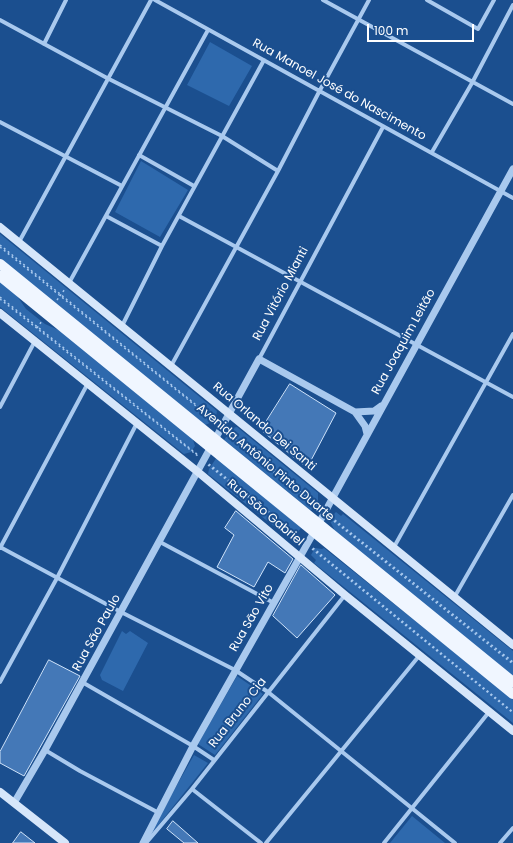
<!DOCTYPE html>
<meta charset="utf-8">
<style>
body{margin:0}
#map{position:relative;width:513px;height:843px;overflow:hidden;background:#1b4f8f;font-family:Poppins,sans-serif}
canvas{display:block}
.scale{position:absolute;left:367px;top:24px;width:107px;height:18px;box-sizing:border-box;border:2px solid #fff;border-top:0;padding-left:5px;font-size:12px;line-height:14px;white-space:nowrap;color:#fff;-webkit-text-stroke:3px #1b4f8f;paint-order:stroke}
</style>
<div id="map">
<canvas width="513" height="843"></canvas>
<div class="scale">100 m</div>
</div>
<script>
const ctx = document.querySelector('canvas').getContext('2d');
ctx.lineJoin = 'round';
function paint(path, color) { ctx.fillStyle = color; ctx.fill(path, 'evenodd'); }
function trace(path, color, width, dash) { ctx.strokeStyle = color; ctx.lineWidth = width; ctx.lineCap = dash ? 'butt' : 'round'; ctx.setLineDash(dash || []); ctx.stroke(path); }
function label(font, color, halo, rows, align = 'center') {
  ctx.font = font + ' Poppins,sans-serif'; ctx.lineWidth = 4; ctx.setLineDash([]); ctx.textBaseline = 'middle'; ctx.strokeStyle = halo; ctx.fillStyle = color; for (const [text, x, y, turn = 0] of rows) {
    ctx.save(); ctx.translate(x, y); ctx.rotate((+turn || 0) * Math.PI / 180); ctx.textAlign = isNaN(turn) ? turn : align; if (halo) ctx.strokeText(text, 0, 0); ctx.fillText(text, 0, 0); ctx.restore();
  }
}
paint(new Path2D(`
 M210 42 252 66 229 106 187 85Z
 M141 161 188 190 160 237 115 212Z
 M0 234 217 411C216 419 214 422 205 425L0 260Z
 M0 281 15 293 26 309 45 324 61 331 192 437 195 446 191 452 184 454 0 307Z
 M237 427 318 493V503L315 509 310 510 224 440 232 428Z
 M217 457 301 528 294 537 290 539 208 474 209 469Z
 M336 512 341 516 343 514 513 651V677L333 531 334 529 329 519Z
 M315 548 322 549 324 548 513 699V723L314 563 316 560 311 555Z
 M122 631 126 634 130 631 148 643 123 691 102 680 100 675Z
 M237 676 263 694 215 755 198 744Z
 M194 755 208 763 144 843Z
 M412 816 445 843H390Z`), '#2e69ad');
const building = new Path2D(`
 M290 384 336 413 307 468 261 430Z
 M236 511 293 559 285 573 268 562 254 587 217 567 234 535 225 528Z
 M301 565 335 595 297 638 273 616Z
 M49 660 80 676 24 776 0 763V752Z
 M173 821 198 843H184L167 829Z
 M21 832 35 843H13Z`);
paint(building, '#4478b7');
trace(building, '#cfe3fa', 1);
trace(new Path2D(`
 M0 245 217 422
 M0 247 217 423
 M0 297 198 455
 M0 299 198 456
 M57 300 65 289
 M37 328 42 321
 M228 430 320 508
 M227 432 319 510
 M209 464 303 539
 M208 465 302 540
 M331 517 513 662
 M330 518 513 664
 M313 548 513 712
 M312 549 513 713`), '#a9c9ee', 1.5, [2, 3]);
trace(new Path2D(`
 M155 0 513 198
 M323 0 513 104
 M427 0 478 29 494 0
 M0 20 107 78 222 136 278 171
 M44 44 66 0
 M0 122 122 186
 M432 152 472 83 513 5
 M139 155 194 186
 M106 216 162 246
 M179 216 513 397
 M19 242 151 0
 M69 283 208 30
 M122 326 162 246 264 60
 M259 359 383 127
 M171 366 278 171 319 92 369 0
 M0 407 35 341
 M160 542 274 603
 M0 547 121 612 235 670 268 692 455 843
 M394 547 513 334
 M0 548 88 383
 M455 596 513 495
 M0 682 57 578 137 423
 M82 682 193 746 214 760
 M45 750 80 771 159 813
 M192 789 261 843
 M146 843 192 789 345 595
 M266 843 419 656
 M384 843 489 712
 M500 843 513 828`), '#a9c9ee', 4);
trace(new Path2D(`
 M355 412 365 426 367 434
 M14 803 45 750 259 359 355 412 374 411 381 406
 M143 843 193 746 314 532 513 169`), '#a9c9ee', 7);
trace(new Path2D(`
 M0 227 513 645
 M0 313 198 472 345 595 513 731
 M0 792 65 843`), '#d6e6fa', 8);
trace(new Path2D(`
 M0 264 513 682
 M0 276 513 694`), '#f0f6ff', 10);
label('12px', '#fff', '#1b4f8f', [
 ["Rua Manoel José do Nascimento",339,90,29],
 ["Rua Vitório Mianti",281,294,-62],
 ["Rua Joaquim Leitão",404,342,-61],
 ["Rua Orlando Dei Santi",264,427,40],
 ["Avenida Antônio Pinto Duarte",265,463,40],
 ["Rua São Gabriel",265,513,40],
 ["Rua São Vito",252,618,-60],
 ["Rua São Paulo",97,633,-61],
 ["Rua Bruno Cia",238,713,-52]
]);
</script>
